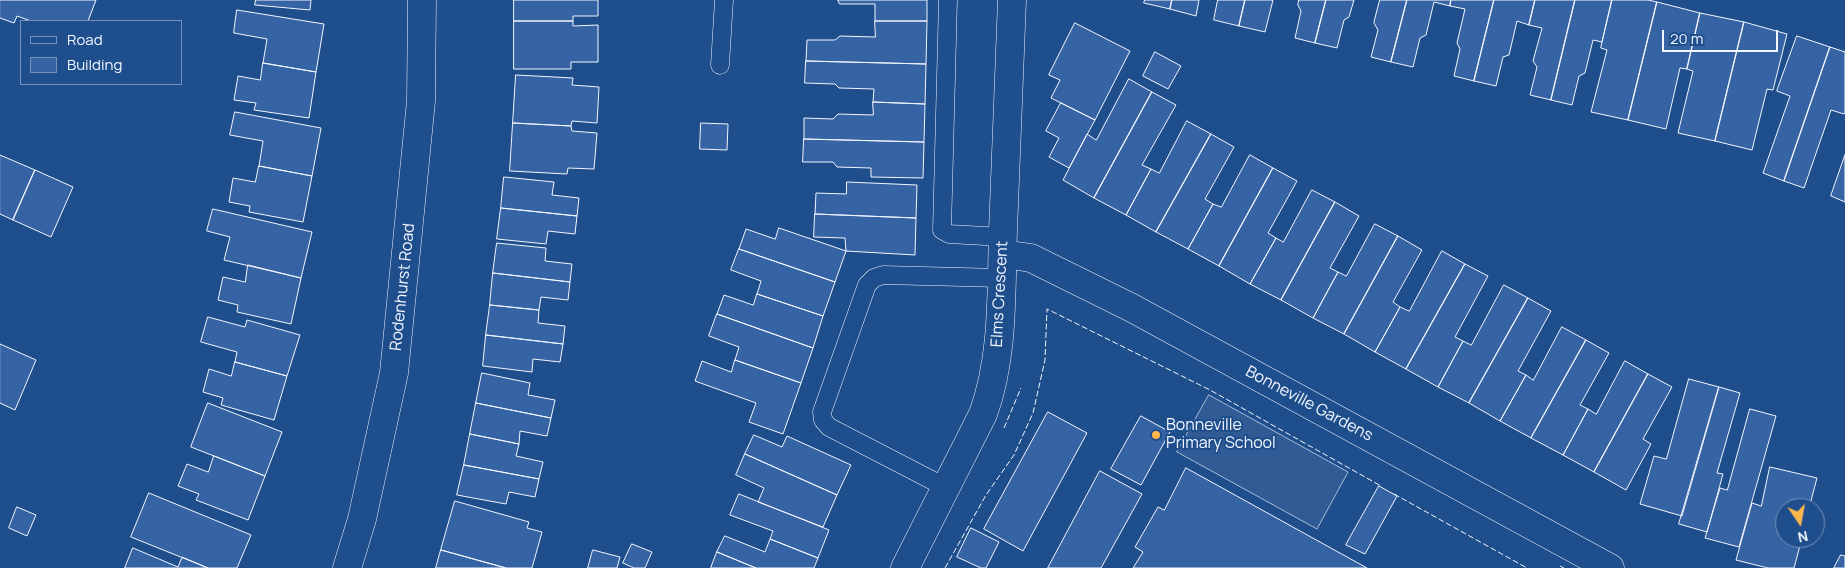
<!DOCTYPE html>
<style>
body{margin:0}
#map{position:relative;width:1845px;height:568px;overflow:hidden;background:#1f4e8c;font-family:Manrope,sans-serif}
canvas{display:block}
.legend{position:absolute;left:20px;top:20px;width:162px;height:65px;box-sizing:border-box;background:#1f4e8c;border:1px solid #7391ba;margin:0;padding:6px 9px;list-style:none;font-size:15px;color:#f2f6ff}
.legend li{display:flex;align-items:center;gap:10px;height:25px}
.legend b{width:25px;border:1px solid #7391ba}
.north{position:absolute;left:1775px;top:498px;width:50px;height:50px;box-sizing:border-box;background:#1f4e8c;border:1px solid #7391ba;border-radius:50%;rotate:168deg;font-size:14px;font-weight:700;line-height:20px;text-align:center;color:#f2f6ff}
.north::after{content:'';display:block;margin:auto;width:18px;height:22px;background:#ffb74d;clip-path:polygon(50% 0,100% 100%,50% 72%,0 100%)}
.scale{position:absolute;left:1662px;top:30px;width:116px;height:22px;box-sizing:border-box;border:2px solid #f2f6ff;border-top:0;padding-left:6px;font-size:15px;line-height:18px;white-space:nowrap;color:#f2f6ff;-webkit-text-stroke:4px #1f4e8c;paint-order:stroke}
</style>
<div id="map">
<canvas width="1845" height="568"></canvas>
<ul class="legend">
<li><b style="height:6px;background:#1f4e8c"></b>Road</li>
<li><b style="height:14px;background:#3563a3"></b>Building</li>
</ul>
<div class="north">N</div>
<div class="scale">20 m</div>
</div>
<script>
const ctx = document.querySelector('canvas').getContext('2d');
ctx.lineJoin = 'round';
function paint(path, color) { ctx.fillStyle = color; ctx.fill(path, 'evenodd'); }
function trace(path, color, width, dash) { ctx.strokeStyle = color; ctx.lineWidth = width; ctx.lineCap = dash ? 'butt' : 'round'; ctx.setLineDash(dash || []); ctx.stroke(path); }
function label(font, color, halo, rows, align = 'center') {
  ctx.font = font + ' Manrope,sans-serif'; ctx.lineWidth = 4; ctx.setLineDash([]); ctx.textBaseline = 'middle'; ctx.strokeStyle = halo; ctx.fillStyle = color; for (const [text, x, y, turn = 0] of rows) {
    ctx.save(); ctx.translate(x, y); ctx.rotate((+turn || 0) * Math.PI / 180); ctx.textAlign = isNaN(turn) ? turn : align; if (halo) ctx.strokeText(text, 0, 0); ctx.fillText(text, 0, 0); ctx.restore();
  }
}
const built = new Path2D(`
 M1209 395 1348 472 1317 529 1177 452Z`);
paint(built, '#305b95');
trace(built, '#a8bbd7', 1);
const building = new Path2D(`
 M0 0H96L88 21H31L17 16 14 23 0 18Z
 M256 0H311L310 10 255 5Z
 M514 0H598V16H573V21H514Z
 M838 0H927V21H875V4H840Z
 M1145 0H1172L1170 9 1144 3Z
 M1172 0H1199L1196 16 1170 9Z
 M1218 0H1245L1239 26 1214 20Z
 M1245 0H1273L1265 32 1239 26Z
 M1299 0H1326L1315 43 1295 38 1301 11 1298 5Z
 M1326 0H1354L1349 17 1344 20 1337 48 1315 43Z
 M1380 0H1407L1391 62 1371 57 1378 30 1374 23Z
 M1407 0H1451L1450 6 1434 2 1426 35 1420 38 1413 67 1391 62Z
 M1451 0H1494L1474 81 1454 76 1460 49 1457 43 1465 9 1450 6Z
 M1494 0H1535L1529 25 1517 21 1509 55 1503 57 1496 86 1474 81Z
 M1535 0H1575L1551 100 1530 95 1537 67 1533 61 1542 28 1529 25Z
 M1575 0H1612L1602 42 1593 40 1585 73 1579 76 1572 105 1551 100Z
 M1612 0H1648L1657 2 1628 120 1591 112 1607 50 1601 48Z
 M1657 2 1700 13 1687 69 1680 68 1666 129 1628 120Z
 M237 10 324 24 316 72 263 63 267 39 234 33Z
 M1700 13 1744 22 1715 141 1678 133 1693 71 1687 69Z
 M514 21H573V26L598 25V62H571V69H514Z
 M875 21H927L926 64 806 61 807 40H835L840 36 875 37Z
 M1744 22 1787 34 1773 90 1767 89 1752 150 1715 141Z
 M1075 23 1130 51 1095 120 1051 98 1060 80 1049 75Z
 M1797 36 1830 47 1784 181 1763 173 1790 96 1777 91Z
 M1830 47 1845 52V113L1844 114 1831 110 1804 188 1784 181Z
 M1155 52 1181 66 1168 89 1143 76Z
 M806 61 926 64 925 104 873 102 874 89 839 88 835 84 805 83Z
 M263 63 316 72 309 118 254 110 256 103 234 100 238 76 260 80Z
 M516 75 573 78 572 85 599 87 597 123 572 121 571 126 513 123Z
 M1129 79 1152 92 1094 198 1063 180 1087 134 1096 140Z
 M1152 92 1176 105 1142 165 1151 169 1126 215 1094 198Z
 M873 102 925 104 924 142 804 139V118L833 119 838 114 873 115Z
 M1061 103 1095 120 1069 168 1049 157 1059 138 1046 131Z
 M235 112 321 128 312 176 259 166 263 141 230 135Z
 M1187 121 1211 134 1156 232 1126 215 1151 169 1159 173Z
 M513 123 571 126 572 131 597 133 594 169 568 168 567 174 510 171Z
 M701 123 728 124 727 150 700 149Z
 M1211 134 1234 147 1205 199 1213 204 1188 249 1156 232Z
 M804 139 924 142 923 178 871 177V168L837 167 833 162H803Z
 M0 155 35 170 13 220 0 214Z
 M1250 155 1273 168 1219 266 1188 249 1213 204 1221 207Z
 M1845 155V202L1831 196Z
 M259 166 312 176 303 222 249 212 250 206 229 202 233 178 255 182Z
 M1273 168 1297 181 1268 233 1276 238 1250 284 1219 266Z
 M35 170 73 187 51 237 13 220Z
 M504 177 554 182 552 195 579 198 577 216 501 208Z
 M847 182 917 185 916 218 815 214 816 193 846 194Z
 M1312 190 1335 202 1281 300 1250 284 1276 238 1283 242Z
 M1335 202 1359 216 1330 268 1338 272 1313 318 1281 300Z
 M501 208 577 216 575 234 548 231 546 244 497 239Z
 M213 209 312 232 301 278 224 260 230 237 207 231Z
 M815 214 916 218 915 255 846 251 845 238 814 237Z
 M1375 224 1398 236 1344 334 1313 318 1338 272 1346 276Z
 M779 228 846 251 835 282 739 249 746 229 775 239Z
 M1398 236 1422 250 1393 302 1400 307 1375 352 1344 334Z
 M497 243 546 248 545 261 572 264 570 282 493 273Z
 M739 249 835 282 823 316 757 294 761 281 731 270Z
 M1442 251 1465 264 1406 369 1375 352 1400 307 1409 311Z
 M1465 264 1488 276 1455 337 1463 341 1438 387 1406 369Z
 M248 265 301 278 291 324 237 312 238 305 218 300 223 277 245 282Z
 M493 273 570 282 568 300 541 297 539 310 490 305Z
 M1504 285 1528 298 1469 403 1438 387 1463 341 1471 345Z
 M757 294 823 316 813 348 717 314 724 295 753 305Z
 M1528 298 1551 311 1518 371 1526 375 1500 421 1469 403Z
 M490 305 539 310 538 323 565 326 563 344 486 335Z
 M717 314 813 348 801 383 735 360 739 347 709 336Z
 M208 317 245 327 247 320 300 335 287 376 235 362 237 352 201 342Z
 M1562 327 1586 340 1531 438 1500 421 1526 375 1533 380Z
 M486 335 563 344 560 362 533 359 532 372 483 366Z
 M1586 340 1609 353 1580 405 1588 409 1563 455 1531 438Z
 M0 344 36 360 15 410 0 403Z
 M735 360 801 383 783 434 749 422 756 403 695 381 702 361 731 372Z
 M1625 361 1648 374 1594 472 1563 455 1588 409 1596 414Z
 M235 362 287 376 274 420 221 405 223 398 203 392 209 369 231 376Z
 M482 373 530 383 528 395 555 400 551 418 476 403Z
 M1648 374 1672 387 1643 439 1651 444 1626 490 1594 472Z
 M1689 379 1719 387 1682 516 1640 504 1654 456 1666 459Z
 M1719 387 1740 393 1717 473 1723 474 1707 532 1679 524Z
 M208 403 282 432 265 476 191 447Z
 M476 403 551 418 547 436 520 431 519 444 470 434Z
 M1750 409 1776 416 1739 547 1705 538 1720 488 1727 490Z
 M1048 412 1087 433 1023 551 984 529Z
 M1141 416 1170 432 1141 485 1111 469Z
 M470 434 519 444 516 456 543 462 539 479 464 465Z
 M754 435 782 447 787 436 851 465 837 495 745 454Z
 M745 454 837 495 823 527 758 502 764 488 736 475Z
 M214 456 265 476 248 520 196 500 199 494 178 486 187 464 208 472Z
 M464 465 539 479 535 497 509 492 506 504 457 495Z
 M1770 467 1817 478 1809 508H1785V538H1802L1794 568H1768L1736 560 1752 503 1761 506Z
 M1186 468 1367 568H1133L1143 552 1135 547 1158 507 1164 510Z
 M1100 471 1142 494 1101 568H1048Z
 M1379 486 1397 496 1365 554 1346 545Z
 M149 493 251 535 237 568H208L131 537Z
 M739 494 829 530 818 558 770 539 773 531 730 515Z
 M455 501 529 522 527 528 542 532 532 568H506L441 550Z
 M17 507 36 515 27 536 9 528Z
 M971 528 999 542 986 568H981L957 557Z
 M725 536 765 552 770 539 818 558 814 568H756L717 552Z
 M632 544 652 552 645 568H634L623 563Z
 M133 548 178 567 182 557 208 568H125Z
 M441 550 506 568H436Z
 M593 550 620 557 617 568H588Z
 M717 552 756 568H711Z
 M1841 555 1845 556V568H1834Z`);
paint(building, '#3563a3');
trace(building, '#f2f6ff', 1);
const service = new Path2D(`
 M948 0 942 230 949 234 1003 237
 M720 65 724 0
 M945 487 829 427 823 420 822 412 867 285 874 278 883 275 1001 278`);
const minor = new Path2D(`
 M1003 254 1031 258 1132 308 1610 568
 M347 568 362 519 394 373 421 101 422 0
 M905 568 983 414C1004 357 1001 292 1003 231 1006 154 1009 77 1012 0`);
trace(service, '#f2f6ff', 19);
trace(minor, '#f2f6ff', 29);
trace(service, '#1f4e8c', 18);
trace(minor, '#1f4e8c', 28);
trace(new Path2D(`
 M1004 428 1021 388
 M1394 494 1527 568
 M1560 566 1564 568
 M945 568 986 495 1014 455 1033 413 1045 360 1047 309 1210 390 1381 486`), '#f2f6ff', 1, [6, 2.5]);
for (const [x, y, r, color] of [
 [1156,435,5,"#ffb74d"]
]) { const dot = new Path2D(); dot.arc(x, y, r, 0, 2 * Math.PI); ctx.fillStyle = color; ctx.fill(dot); trace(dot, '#1f4e8c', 2); }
label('16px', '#f2f6ff', '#1f4e8c', [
 ["Rodenhurst Road",403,287,-84],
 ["Elms Crescent",1000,294,-87],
 ["Bonneville Gardens",1309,404,28]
]);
label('16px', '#f2f6ff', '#1f4e8c', [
 ["Bonneville",1166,426],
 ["Primary School",1166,444]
], 'left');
</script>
